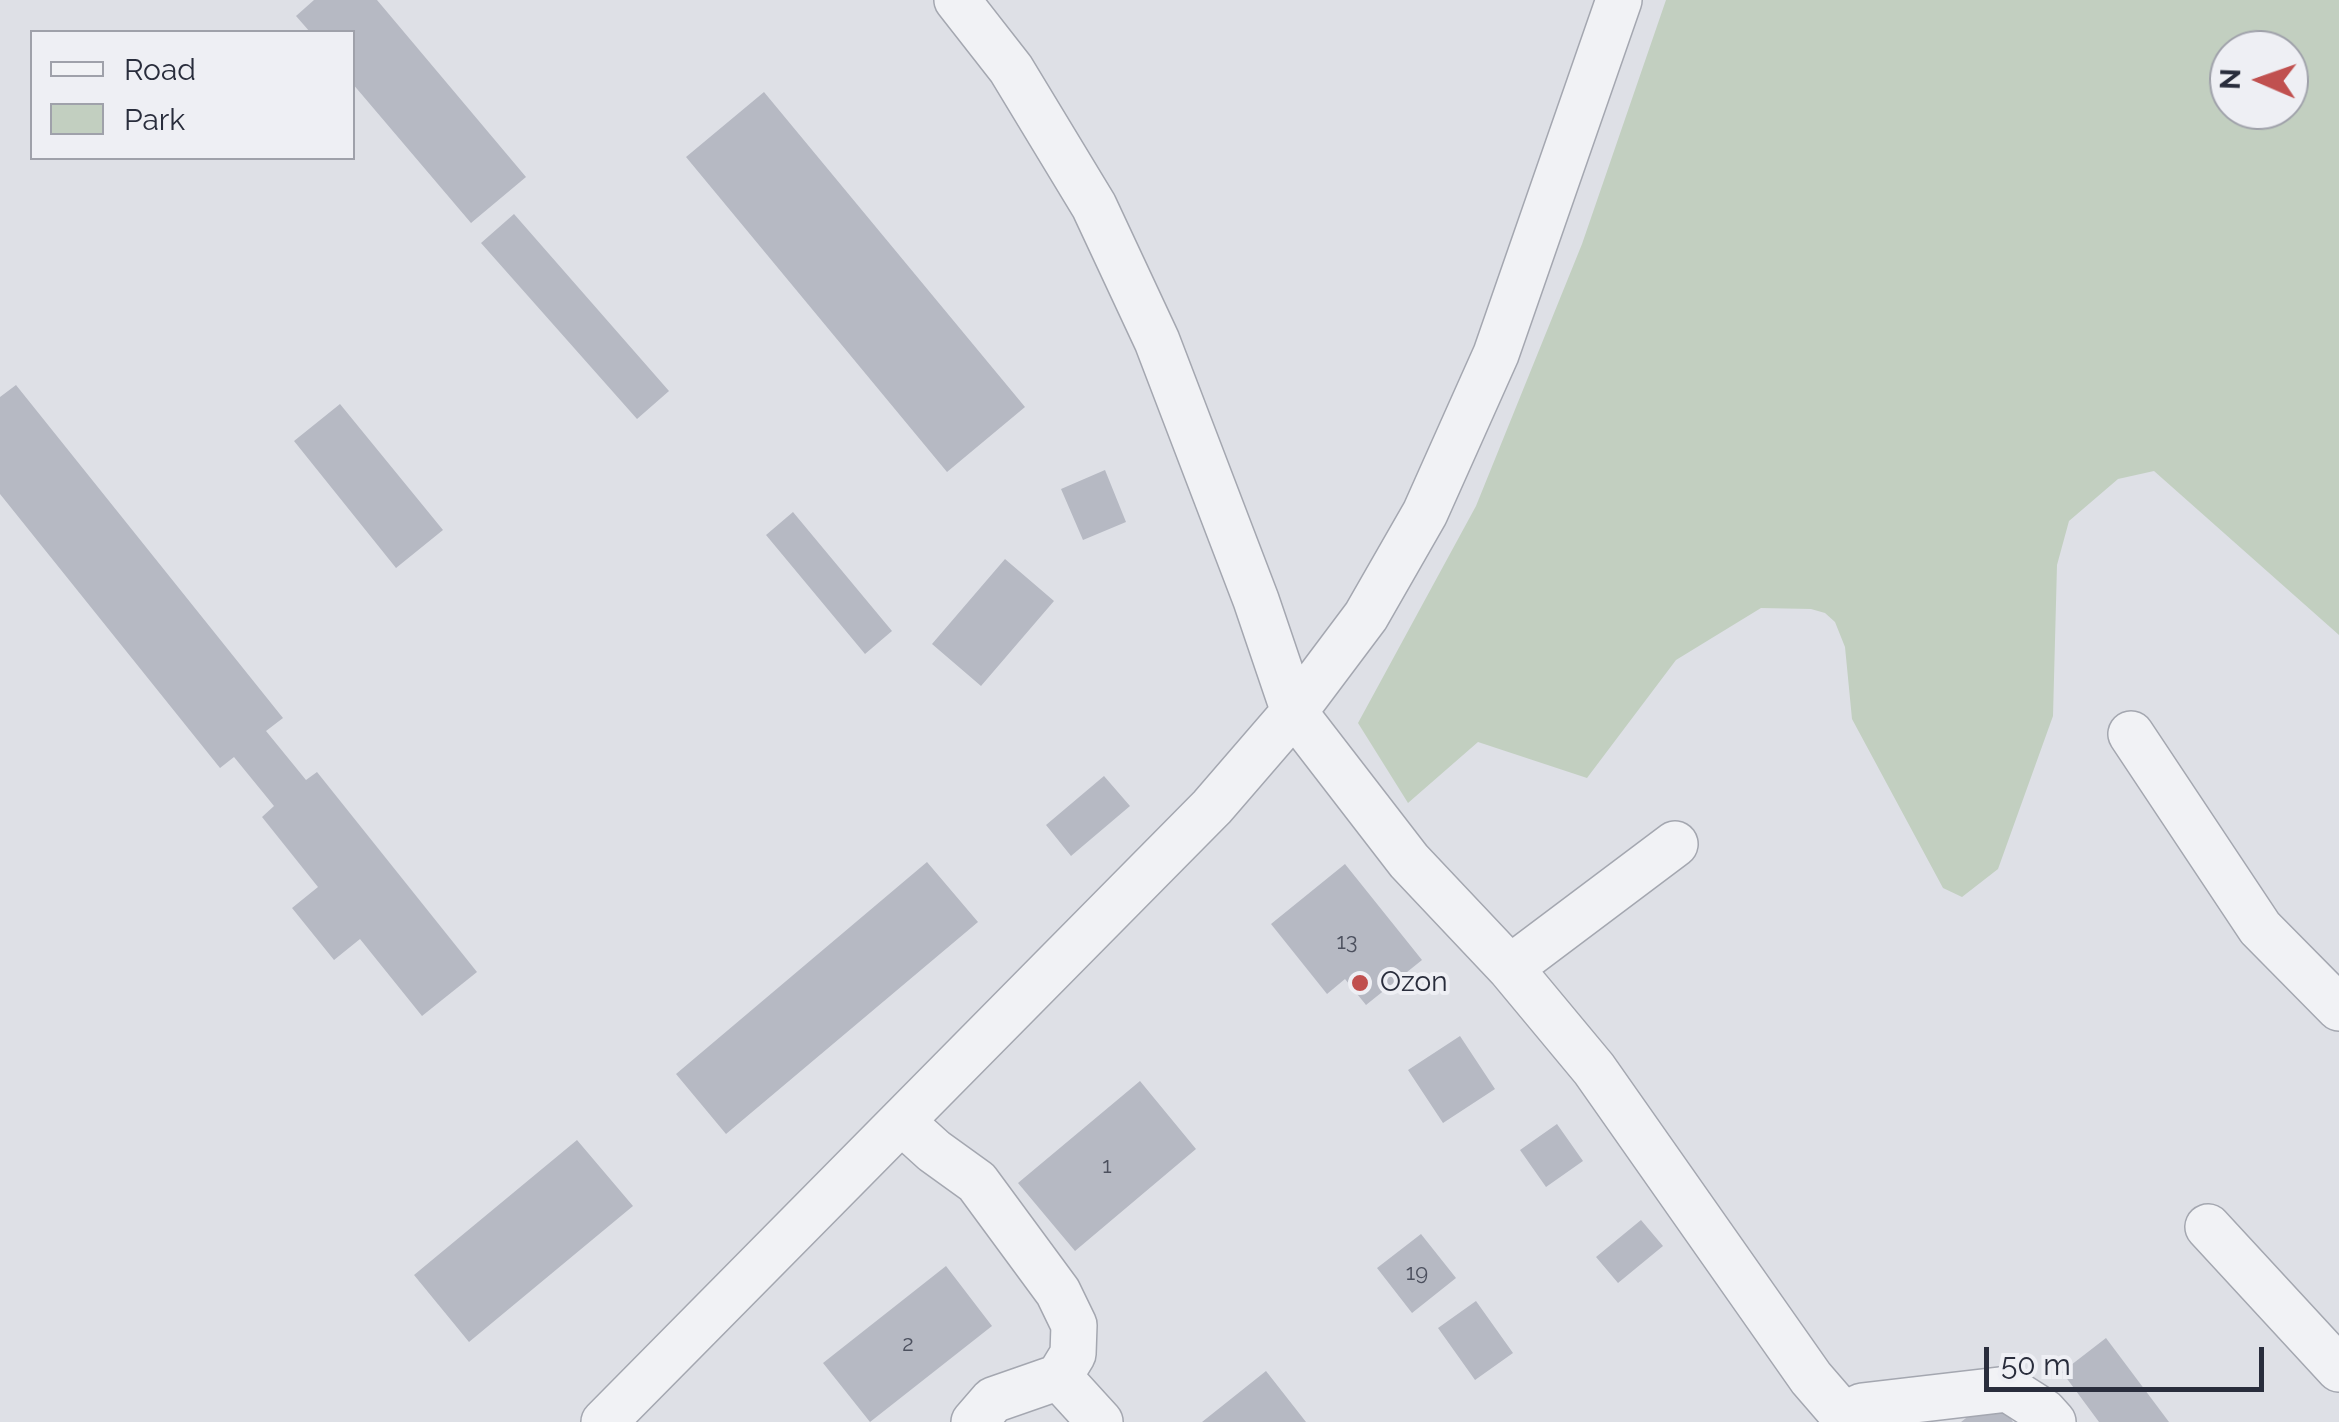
<!DOCTYPE html>
<style>
body{margin:0}
#map{position:relative;width:2339px;height:1422px;overflow:hidden;background:#dee0e6;font-family:Raleway,sans-serif}
canvas{display:block}
.legend{position:absolute;left:30px;top:30px;width:325px;height:130px;box-sizing:border-box;background:#eeeff4;border:2px solid #9fa1aa;margin:0;padding:12px 18px;list-style:none;font-size:30px;color:#292d3c}
.legend li{display:flex;align-items:center;gap:20px;height:50px}
.legend b{width:50px;border:2px solid #9fa1aa}
.north{position:absolute;left:2209px;top:30px;width:100px;height:100px;box-sizing:border-box;background:#eeeff4;border:2px solid #9fa1aa;border-radius:50%;rotate:272deg;font-size:28px;font-weight:700;line-height:40px;text-align:center;color:#292d3c}
.north::after{content:'';display:block;margin:auto;width:35px;height:45px;background:#c0504f;clip-path:polygon(50% 0,100% 100%,50% 72%,0 100%)}
.scale{position:absolute;left:1984px;top:1347px;width:280px;height:45px;box-sizing:border-box;border:5px solid #292d3c;border-top:0;padding-left:12px;font-size:30px;line-height:35px;white-space:nowrap;color:#292d3c;-webkit-text-stroke:8px #eeeff4;paint-order:stroke}
</style>
<div id="map">
<canvas width="2339" height="1422"></canvas>
<ul class="legend">
<li><b style="height:12px;background:#f1f2f5"></b>Road</li>
<li><b style="height:28px;background:#c2cfc0"></b>Park</li>
</ul>
<div class="north">N</div>
<div class="scale">50 m</div>
</div>
<script>
const ctx = document.querySelector('canvas').getContext('2d');
ctx.lineJoin = 'round';
function paint(path, color) { ctx.fillStyle = color; ctx.fill(path, 'evenodd'); }
function trace(path, color, width, dash) { ctx.strokeStyle = color; ctx.lineWidth = width; ctx.lineCap = dash ? 'butt' : 'round'; ctx.setLineDash(dash || []); ctx.stroke(path); }
function label(font, color, halo, rows, align = 'center') {
  ctx.font = font + ' Raleway,sans-serif'; ctx.lineWidth = 8; ctx.setLineDash([]); ctx.textBaseline = 'middle'; ctx.strokeStyle = halo; ctx.fillStyle = color; for (const [text, x, y, turn = 0] of rows) {
    ctx.save(); ctx.translate(x, y); ctx.rotate((+turn || 0) * Math.PI / 180); ctx.textAlign = isNaN(turn) ? turn : align; if (halo) ctx.strokeText(text, 0, 0); ctx.fillText(text, 0, 0); ctx.restore();
  }
}
paint(new Path2D(`
 M1666 0H2339V635L2154 471 2118 479 2069 521 2057 565 2053 716 1998 869 1962 897 1943 888 1852 719 1845 647 1835 622 1825 613 1811 609 1761 608 1676 660 1587 778 1478 742 1408 803 1358 723 1476 506 1582 244ZM2229 50H2289V110H2229Z`), '#c2cfc0');
paint(new Path2D(`
 M314 0H377L526 177 471 223 352 83V32H310L296 16Z
 M764 92 1025 407 947 472 686 157Z
 M514 214 669 391 637 419 481 243Z
 M16 385 283 718 266 731 306 780 317 772 477 972 422 1016 360 939 334 960 292 908 318 887 262 817 274 806 234 757 220 768 0 494V397Z
 M340 404 443 530 396 568 294 441Z
 M1105 470 1126 522 1083 540 1061 489Z
 M793 512 892 631 865 654 766 535Z
 M1005 559 1054 601 981 686 932 644Z
 M1104 776 1130 806 1071 856 1046 825Z
 M927 862 978 922 726 1134 676 1074Z
 M1345 864 1422 960 1366 1005 1345 979 1327 994 1271 924Z
 M1460 1036 1495 1089 1443 1123 1408 1070Z
 M1140 1081 1196 1149 1075 1251 1018 1183Z
 M1557 1124 1583 1161 1546 1187 1520 1150Z
 M577 1140 633 1206 469 1342 414 1275Z
 M1641 1220 1663 1246 1618 1283 1596 1257Z
 M1421 1234 1456 1278 1412 1313 1377 1268Z
 M946 1266 992 1326 870 1422 823 1363Z
 M1476 1301 1513 1353 1475 1380 1438 1328Z
 M2106 1338 2169 1422H2099L2062 1372Z
 M1266 1371 1306 1422H1202Z
 M1994 1396 2013 1422H1961Z`), '#b6b9c3');
const minor = new Path2D(`
 M957 0 1011 69 1094 206 1157 341 1256 600 1294 712 1409 861 1510 968 1594 1069 1811 1378 1849 1422
 M2131 734 2260 928 2339 1008
 M1510 968 1675 844
 M902 1122 934 1151 977 1182 1058 1292 1074 1325 1073 1354 1059 1377 993 1400 974 1422
 M2208 1227 2339 1369
 M1059 1377 1100 1422
 M1845 1417 1862 1406 2008 1389 2044 1412 2053 1422
 M604 1422 1212 807 1294 712 1366 616 1425 513 1496 354 1619 0`);
trace(minor, '#a4a7b0', 48);
trace(minor, '#f1f2f5', 45);
for (const [x, y, r, color] of [
 [1360,983,10,"#c0504f"]
]) { const dot = new Path2D(); dot.arc(x, y, r, 0, 2 * Math.PI); ctx.fillStyle = color; ctx.fill(dot); trace(dot, '#eeeff4', 4); }
label('22px', '#4c505e', null, [
 ["13",1347,942],
 ["1",1107,1166],
 ["19",1417,1273],
 ["2",908,1344]
]);
label('28px', '#292d3c', '#eeeff4', [
 ["Ozon",1380,983]
], 'left');
</script>
